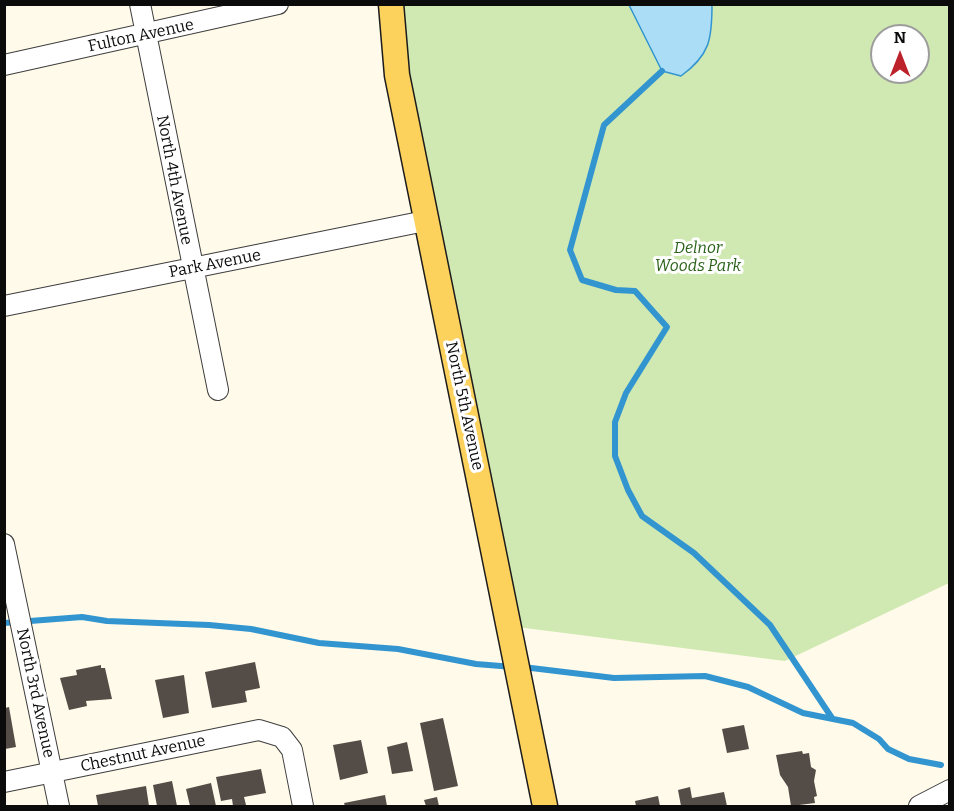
<!DOCTYPE html>
<style>
body{margin:0}
#map{position:relative;width:954px;height:811px;overflow:hidden;background:#fffae9;font-family:Bitter,serif}
canvas{display:block}
.frame{position:absolute;inset:0;border:6px solid #0b0b0b;pointer-events:none}
.north{position:absolute;left:870px;top:24px;width:60px;height:60px;box-sizing:border-box;background:#fff;border:2px solid #9d9d9d;border-radius:50%;rotate:0deg;font-size:16px;font-weight:700;line-height:24px;text-align:center;color:#0b0b0b}
.north::after{content:'';display:block;margin:auto;width:21px;height:27px;background:#bd212c;clip-path:polygon(50% 0,100% 100%,50% 72%,0 100%)}
</style>
<div id="map">
<canvas width="954" height="811"></canvas>
<div class="frame"></div>
<div class="north">N</div>
</div>
<script>
const ctx = document.querySelector('canvas').getContext('2d');
ctx.lineJoin = 'round';
function paint(path, color) { ctx.fillStyle = color; ctx.fill(path, 'evenodd'); }
function trace(path, color, width, dash) { ctx.strokeStyle = color; ctx.lineWidth = width; ctx.lineCap = dash ? 'butt' : 'round'; ctx.setLineDash(dash || []); ctx.stroke(path); }
function label(font, color, halo, rows, align = 'center') {
  ctx.font = font + ' Bitter,serif'; ctx.lineWidth = 6; ctx.setLineDash([]); ctx.textBaseline = 'middle'; ctx.strokeStyle = halo; ctx.fillStyle = color; for (const [text, x, y, turn = 0] of rows) {
    ctx.save(); ctx.translate(x, y); ctx.rotate((+turn || 0) * Math.PI / 180); ctx.textAlign = isNaN(turn) ? turn : align; if (halo) ctx.strokeText(text, 0, 0); ctx.fillText(text, 0, 0); ctx.restore();
  }
}
paint(new Path2D(`
 M401 5H949V583L785 661 517 627 404 74ZM882 36H918V72H882Z`), '#d0e9b2');
const water = new Path2D(`
 M629 5H712C712 39 710 55 681 76L662 71Z`);
paint(water, '#acddf7');
trace(water, '#3295d0', 1.5);
trace(new Path2D(`
 M662 71 604 125 570 250 582 280 616 290 635 291 667 327 626 393 615 422V456L628 490 642 516 694 553 770 625 832 718
 M4 623 82 617 107 621 209 625 251 629 319 643 398 649 476 664 513 667
 M523 667 614 678 705 676 748 687 803 713 853 723 879 739 888 749 909 759 941 765`), '#3295d0', 6);
paint(new Path2D(`
 M255 662 260 688 245 691 247 702 212 708 205 672Z
 M101 665V668H105L112 699 86 701 87 706 69 710 60 678 77 675 76 670Z
 M184 675 189 713 163 718 155 680Z
 M9 707 16 747 5 749V708Z
 M443 718 458 786 434 791 420 723Z
 M744 725 749 749 727 753 722 729Z
 M361 740 368 773 340 780 333 745Z
 M407 742 413 771 392 774 387 747Z
 M802 751 803 754 809 753 811 767 816 770 814 781 817 796 814 797 815 803 791 806 788 787 780 775 776 755Z
 M261 769 266 793 244 797 246 805 233 806 232 799 221 801 216 777Z
 M172 781 177 806H157L153 785Z
 M211 783 216 806H190L186 789Z
 M146 786 149 806H98L96 795Z
 M690 787 692 798 724 792 727 806H681L678 790Z
 M385 795 387 806H345L344 803Z
 M658 796 660 806H636L635 801Z
 M437 797 439 806H426L424 800Z`), '#544c47');
const minor = new Path2D(`
 M140 4 218 390
 M4 65 278 4
 M4 306 425 221
 M4 544 59 806
 M4 782 259 730 282 737 292 750 303 806
 M919 806 950 790`);
const major = new Path2D(`
 M391 4 397 75 545 806`);
trace(minor, '#3e3e3e', 22);
trace(major, '#1c1c1c', 27);
trace(minor, '#fff', 20);
trace(major, '#fcd15c', 24);
label('16px', '#0b0b0b', '#fff', [
 ["Fulton Avenue",141,36,-12],
 ["North 4th Avenue",174,180,79],
 ["Park Avenue",215,264,-11],
 ["North 5th Avenue",464,406,78],
 ["North 3rd Avenue",35,693,78],
 ["Chestnut Avenue",143,754,-12]
]);
label('italic 16px', '#2c631b', '#fff', [
 ["Delnor",698,249],
 ["Woods Park",698,267]
]);
</script>
